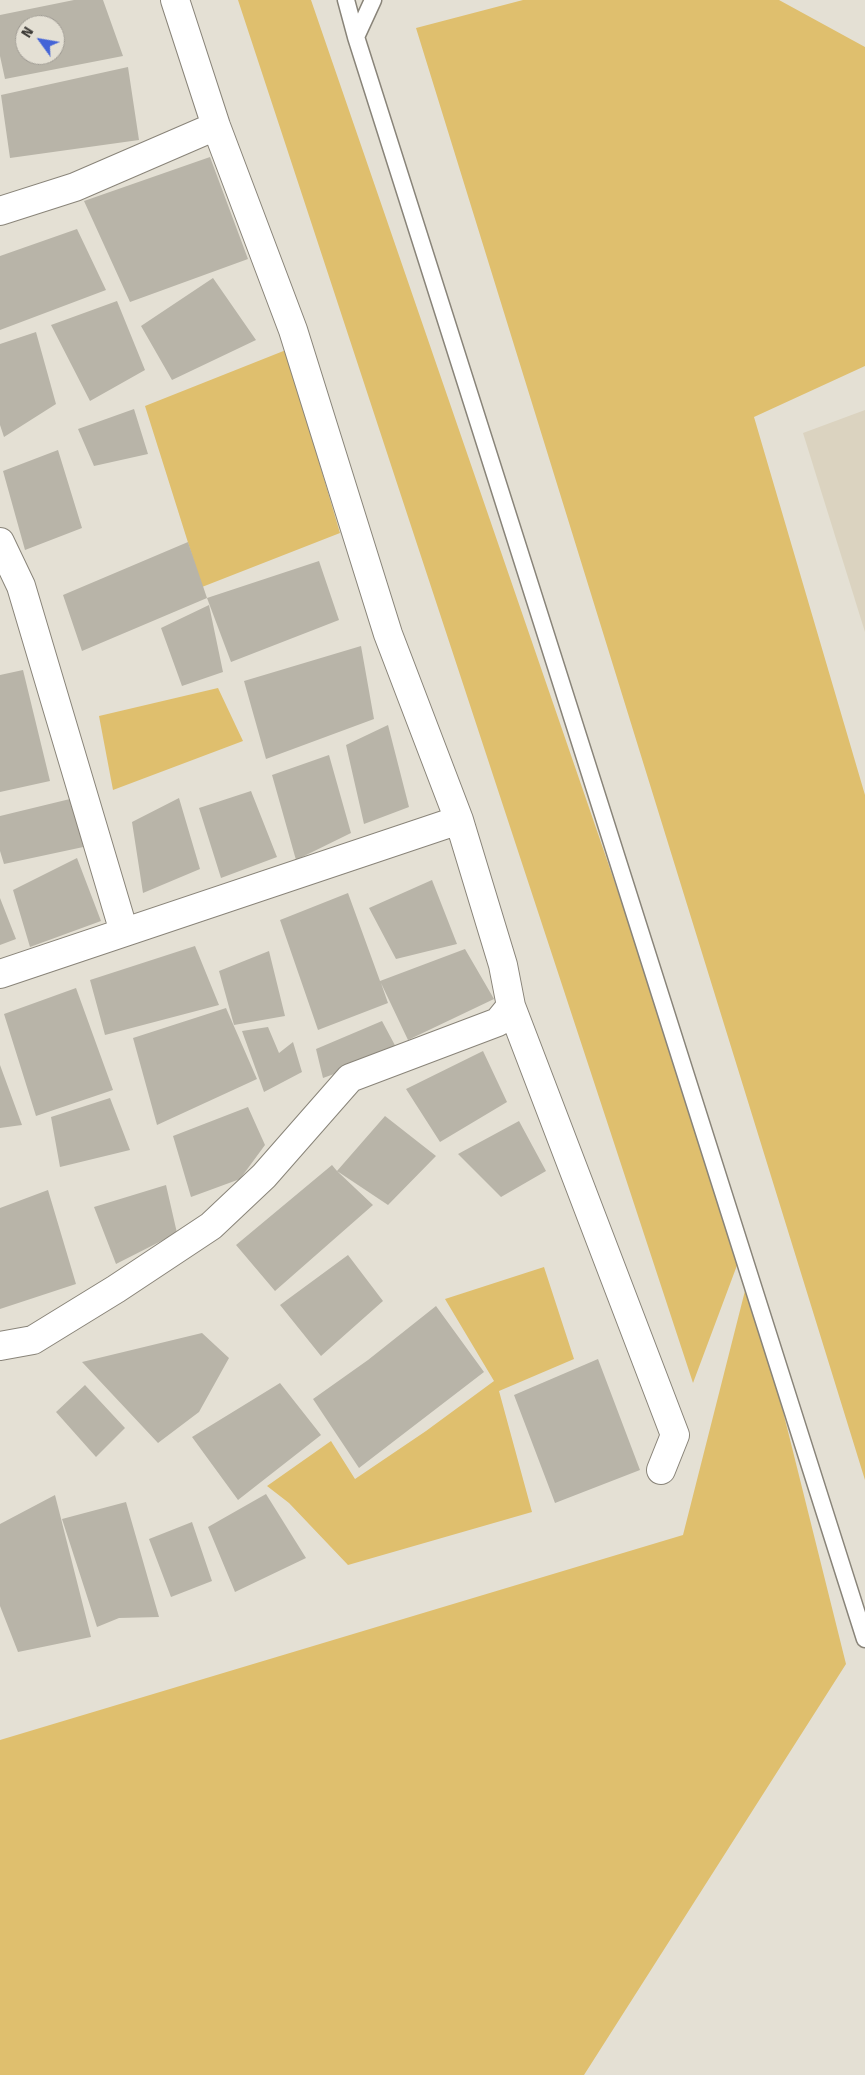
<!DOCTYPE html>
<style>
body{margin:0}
#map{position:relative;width:865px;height:2075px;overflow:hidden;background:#e4e0d4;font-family:"Fira Sans",sans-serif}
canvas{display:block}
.north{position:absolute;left:15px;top:15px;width:50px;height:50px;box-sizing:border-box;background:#e4e0d4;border:1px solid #a09c94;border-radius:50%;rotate:302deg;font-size:14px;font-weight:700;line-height:20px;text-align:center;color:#393733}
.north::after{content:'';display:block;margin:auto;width:18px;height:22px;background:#4464d7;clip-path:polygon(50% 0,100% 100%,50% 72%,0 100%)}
</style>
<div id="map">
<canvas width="865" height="2075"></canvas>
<div class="north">N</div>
</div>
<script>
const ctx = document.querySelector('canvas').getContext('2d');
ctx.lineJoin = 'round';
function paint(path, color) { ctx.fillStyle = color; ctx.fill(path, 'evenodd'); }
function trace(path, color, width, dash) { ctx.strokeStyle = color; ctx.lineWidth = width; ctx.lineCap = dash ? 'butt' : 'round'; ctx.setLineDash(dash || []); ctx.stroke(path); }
paint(new Path2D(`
 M865 410V632L803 433Z`), '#dbd3c0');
paint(new Path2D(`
 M238 0H311L742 1252 693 1383Z
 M523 0H779L865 47V366L754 417 865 795V1480L416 28Z
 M286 350 340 533 202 587 145 406Z
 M218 688 243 741 113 790 99 716Z
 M544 1267 574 1359 499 1391 532 1512 348 1565 289 1503 267 1486 331 1441 355 1479 426 1431 494 1381 445 1299Z
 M749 1275 846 1664 584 2075H0V1740L683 1535Z`), '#dfbf6e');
paint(new Path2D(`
 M74 0H103L123 56 5 79 0 56V15ZM25 25H55V55H25Z
 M128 67 139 140 10 158 1 95Z
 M210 157 248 259 130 302 84 201Z
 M77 229 106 290 0 330V256Z
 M213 278 256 340 172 380 141 326Z
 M117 301 145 370 90 401 51 325Z
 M36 332 56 404 4 437 0 425V344Z
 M134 409 148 454 94 466 78 429Z
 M58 450 82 528 25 550 3 471Z
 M188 542 207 598 82 651 63 595Z
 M319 561 339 620 231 662 207 598Z
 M209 605 223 672 182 686 161 628Z
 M361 646 374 719 266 759 244 681Z
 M23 670 50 781 0 792V675Z
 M388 725 409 807 364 824 346 745Z
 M329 755 351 833 296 860 272 775Z
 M251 791 277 857 221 878 199 808Z
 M179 798 200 869 143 893 132 822Z
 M70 799 88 846 4 864 0 851V816Z
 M77 858 101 921 30 947 13 890Z
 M432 880 457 944 396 959 369 908Z
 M348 893 380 981 465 949 494 999 408 1040 381 983 388 1003 318 1030 280 920Z
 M0 898 16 939 0 945Z
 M195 946 219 1005 105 1035 90 980Z
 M269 951 285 1016 234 1025 219 971Z
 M76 988 113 1090 36 1116 4 1014Z
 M226 1008 257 1079 157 1125 133 1038Z
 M382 1021 398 1051 323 1078 316 1049Z
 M268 1027 279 1053 293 1042 302 1072 264 1092 242 1031Z
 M483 1051 507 1102 440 1142 406 1089Z
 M0 1065 22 1125 0 1128Z
 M110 1098 130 1150 60 1167 51 1117Z
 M248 1107 265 1145 240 1179 191 1197 173 1136Z
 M385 1116 436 1156 388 1205 337 1171 373 1205 275 1291 236 1245 332 1165 337 1171Z
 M519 1121 546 1171 501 1197 458 1154Z
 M166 1185 177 1233 116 1264 94 1207Z
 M48 1190 76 1284 0 1309V1208Z
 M348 1255 383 1301 321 1356 280 1305Z
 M436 1306 484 1372 359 1468 313 1399 368 1360Z
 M202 1333 229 1358 199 1412 158 1443 82 1362Z
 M598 1359 640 1470 555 1503 514 1395Z
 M280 1383 321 1435 238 1500 192 1437Z
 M85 1385 125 1428 96 1457 56 1412Z
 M266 1494 306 1558 235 1592 208 1527Z
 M55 1495 91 1637 18 1652 0 1606V1524Z
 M126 1502 159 1617 119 1618 97 1627 62 1519Z
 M192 1522 212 1581 171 1597 149 1539Z`), '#b8b4a8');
const service = new Path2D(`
 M346 0 356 37 865 1639
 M356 37 373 0`);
const minor = new Path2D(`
 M175 0 216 126 293 330 388 634 459 820 503 965 511 1006 675 1435 661 1470
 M0 211 75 187 216 126
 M0 542 21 586 124 932
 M0 974 459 820
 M0 1346 33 1340 116 1289 211 1226 264 1176 350 1078 498 1022 511 1006`);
trace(service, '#898479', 19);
trace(minor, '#898479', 30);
trace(service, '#fff', 16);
trace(minor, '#fff', 28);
</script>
